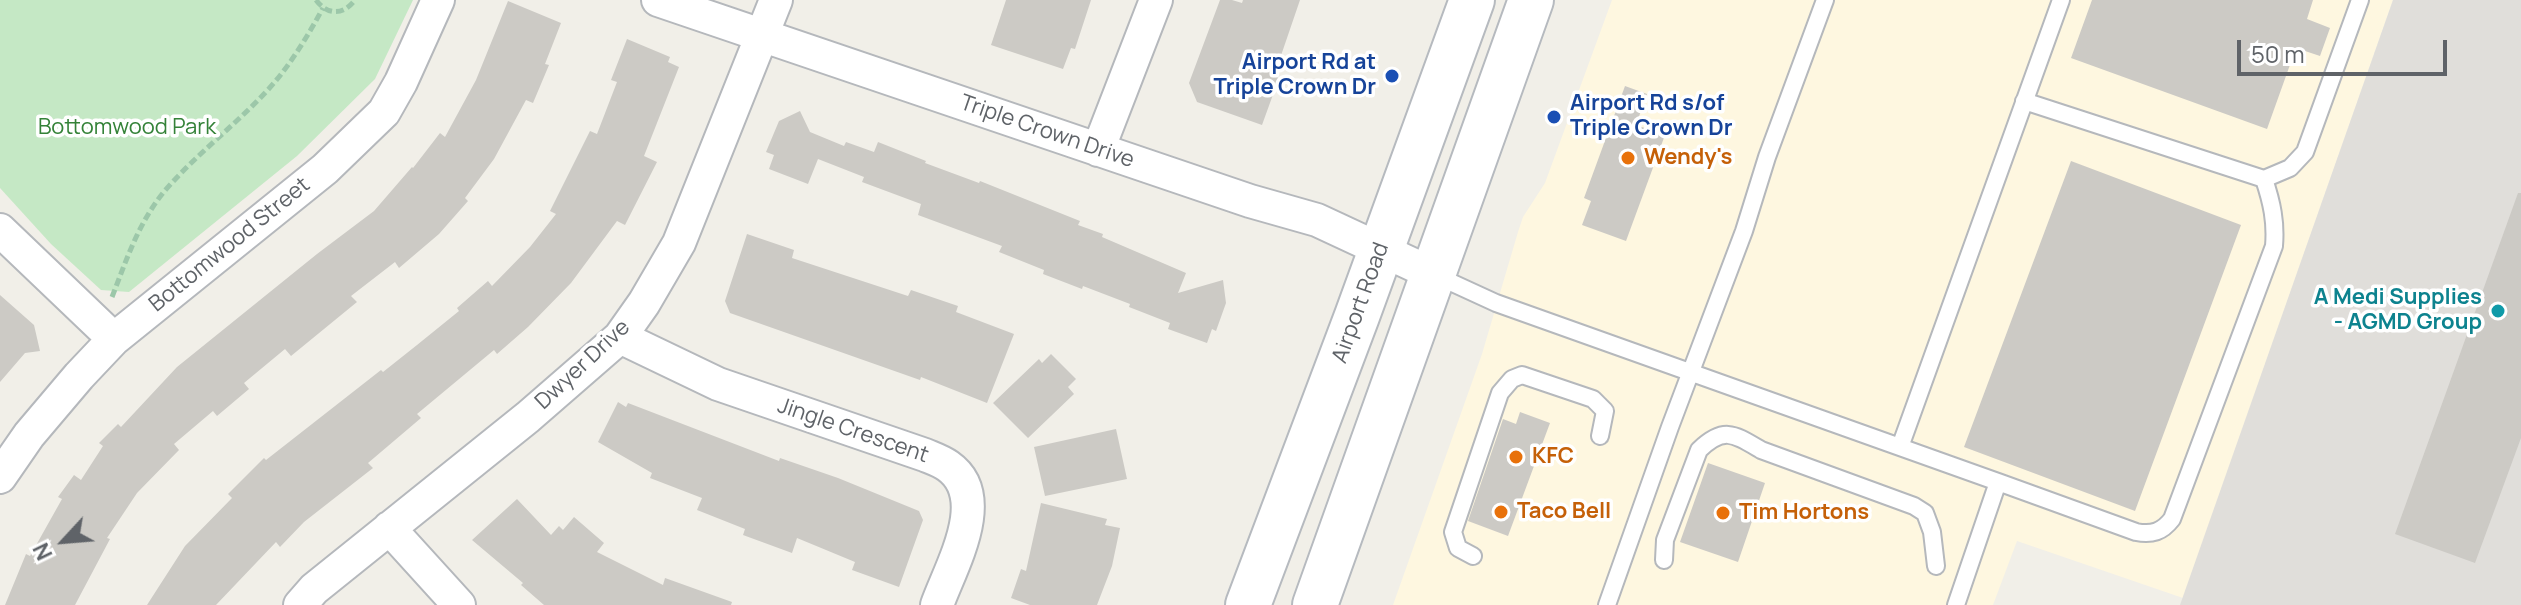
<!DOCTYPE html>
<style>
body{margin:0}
#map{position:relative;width:2521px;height:605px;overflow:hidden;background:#f1efe8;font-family:Manrope,sans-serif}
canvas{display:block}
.north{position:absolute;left:24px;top:501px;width:80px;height:80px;-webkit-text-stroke:6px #fff;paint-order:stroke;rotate:244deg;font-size:22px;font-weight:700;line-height:32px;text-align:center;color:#5f6368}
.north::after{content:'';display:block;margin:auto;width:28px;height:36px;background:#5f6368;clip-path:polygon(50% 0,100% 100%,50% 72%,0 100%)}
.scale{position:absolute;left:2237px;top:40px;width:210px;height:36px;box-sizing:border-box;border:4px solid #5f6368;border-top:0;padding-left:10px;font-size:24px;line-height:28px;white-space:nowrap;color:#5f6368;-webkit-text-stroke:6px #fff;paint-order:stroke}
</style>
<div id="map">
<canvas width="2521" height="605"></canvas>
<div class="north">N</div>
<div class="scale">50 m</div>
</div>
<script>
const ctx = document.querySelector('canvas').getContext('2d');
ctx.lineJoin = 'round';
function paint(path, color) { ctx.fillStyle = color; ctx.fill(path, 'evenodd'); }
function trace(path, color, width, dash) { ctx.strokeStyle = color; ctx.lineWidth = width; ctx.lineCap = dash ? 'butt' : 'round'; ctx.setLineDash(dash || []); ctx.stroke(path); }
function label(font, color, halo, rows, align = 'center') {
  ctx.font = font + ' Manrope,sans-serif'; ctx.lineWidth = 7; ctx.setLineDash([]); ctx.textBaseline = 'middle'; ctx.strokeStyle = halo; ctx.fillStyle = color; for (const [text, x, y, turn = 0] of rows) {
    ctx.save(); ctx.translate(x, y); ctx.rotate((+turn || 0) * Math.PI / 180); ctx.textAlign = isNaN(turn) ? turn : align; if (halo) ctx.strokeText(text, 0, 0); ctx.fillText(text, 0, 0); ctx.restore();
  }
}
paint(new Path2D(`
 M1612 0H2393L2183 598 2017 541 1993 605H1393L1482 354 1518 232 1523 217 1545 183Z`), '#fef7e0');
paint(new Path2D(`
 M2393 0H2521V605H2180Z`), '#e0deda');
paint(new Path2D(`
 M0 0H413L375 79 297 156 129 292 101 290 51 244 0 188Z`), '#c5e8c5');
paint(new Path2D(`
 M1006 0H1091L1075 49 1071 48 1063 69 991 45Z
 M1220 0H1232L1242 3 1243 0H1300L1274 76 1279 78 1262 125 1197 102 1189 83Z
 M2092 0H2313L2307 19 2330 28 2320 56 2296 48 2267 129 2071 58Z
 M508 1 561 23 545 64 549 65 533 103 526 100 494 159 465 198 468 201 439 234 399 268 395 262 351 296 357 302 291 356 285 349 244 383 249 389 217 416 213 411 174 444 179 450 137 493 107 538 110 539 75 605H5L26 554 30 556 62 499 58 497 74 475 81 480 103 446 99 443 118 424 121 427 177 367 317 254 374 211 412 167 413 168 440 133 445 137 476 80Z
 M627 39 670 57 668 62 679 67 644 156 657 162 625 225 617 221 571 283 528 327 497 354 494 350 417 414 421 418 368 463 373 468 304 522 280 547 276 542 216 605H147L185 546 232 498 228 494 264 458 266 460 381 370 383 372 417 345 459 311 457 308 488 281 492 286 530 247 556 214 550 211 590 131 597 134 617 82 611 80Z
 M1625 86 1647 94 1636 125 1665 135 1626 241 1582 225 1591 201 1584 198Z
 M800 111 810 132 844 146 846 142 874 152 878 142 926 161 925 163 979 183 980 181 1080 221 1078 225 1103 234 1102 237 1186 273 1178 293 1223 280 1226 303 1216 331 1212 329 1207 343 1168 329 1170 323 1129 307 1130 304 1083 286 1082 289 1043 274 1044 270 999 252 1002 246 918 215 921 204 862 182 864 177 818 159 808 184 769 169 774 155 766 152 779 121Z
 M2071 161 2241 225 2135 511 1964 447Z
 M2518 193H2521V438L2475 563 2395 534Z
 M747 234 794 250 792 258 908 296 911 290 958 306 956 312 1014 334 987 403 921 377 920 380 730 313 725 301Z
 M0 295 34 325 40 351 25 353 0 382Z
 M1051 354 1076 379 1068 387 1074 394 1028 438 993 403 1039 359 1042 363Z
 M618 402 626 407 628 403 779 461 780 458 838 478 919 511 923 520 899 587 852 570 855 562 797 538 792 553 743 535 745 529 697 510 702 498 650 478 652 473 598 442Z
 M1520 412 1550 423 1508 536 1468 521 1503 419 1516 424Z
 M1116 429 1127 479 1045 496 1034 447Z
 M1708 463 1765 483 1738 562 1680 542Z
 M517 499 551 535 559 526 563 530 574 517 604 543 597 552 663 585 665 578 732 602 731 605H544L521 585 523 583 472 540Z
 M1041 503 1107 519 1105 525 1120 528 1112 566 1097 605H1030L1011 598 1021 569 1026 571Z`), '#cccac5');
const service = new Path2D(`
 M2024 101 2264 179 2290 168 2305 152 2360 0
 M1435 275 1496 303 1998 482 1956 605
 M1900 447 2061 0
 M1998 482 2136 532C2152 535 2162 532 2172 519L2274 246C2276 222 2272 203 2264 179
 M1473 556 1458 548 1453 532 1500 393 1512 379 1522 375 1593 399 1605 411 1600 436
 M1664 560 1665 540 1699 450C1724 426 1734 434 1761 450L1914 506 1925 513 1932 532 1936 566
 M1607 605 1670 427 1744 231 1767 157 1825 0`);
const minor = new Path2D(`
 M658 0 1250 201 1317 220 1433 274
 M1098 150 1156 0
 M0 230 114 339
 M620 337 718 384 925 455C932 458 941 461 948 466 992 497 951 566 937 605
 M0 477 29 435 79 376 114 339 325 169 384 112 401 82 438 0
 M389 528 459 605
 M300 605 314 589 528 417 620 337 644 303 679 243 776 0`);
const secondary = new Path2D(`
 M1248 605 1357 316 1472 0
 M1315 605 1531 0`);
trace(service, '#b5b8bc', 20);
trace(minor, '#b5b8bc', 36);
trace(secondary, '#b6babf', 48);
trace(new Path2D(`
 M316 0C327 15 343 16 355 0
 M112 297C126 261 138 224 163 193 193 157 232 128 264 94 288 69 306 39 323 8`), '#9cc7a9', 5, [8, 4]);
trace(service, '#fff', 16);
trace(minor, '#fff', 32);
trace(secondary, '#fff', 44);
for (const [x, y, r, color] of [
 [1392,76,8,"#1a4fb4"],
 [1554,117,8,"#1a4fb4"],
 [1628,158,8,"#e8710a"],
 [2498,311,8,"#0f9aa8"],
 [1516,457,8,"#e8710a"],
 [1501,512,8,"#e8710a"],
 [1723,513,8,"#e8710a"]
]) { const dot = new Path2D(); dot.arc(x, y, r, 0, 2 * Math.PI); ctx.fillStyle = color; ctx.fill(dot); trace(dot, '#fff', 3); }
label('bold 22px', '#164399', '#fff', [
 ["Airport Rd at",1376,63],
 ["Triple Crown Dr",1376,88],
 ["Airport Rd s/of",1570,104,"left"],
 ["Triple Crown Dr",1570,129,"left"]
], 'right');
label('22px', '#348238', '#fff', [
 ["Bottomwood Park",127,128]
]);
label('22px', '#5f6368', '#fff', [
 ["Triple Crown Drive",1047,132,19],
 ["Bottomwood Street",230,245,-39],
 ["Airport Road",1361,303,-70],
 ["Dwyer Drive",583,365,-43],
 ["Jingle Crescent",853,431,19]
]);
label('bold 22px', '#c56008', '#fff', [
 ["Wendy's",1644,158],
 ["KFC",1532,457],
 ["Taco Bell",1517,512],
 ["Tim Hortons",1739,513]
], 'left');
label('bold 22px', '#0d838f', '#fff', [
 ["A Medi Supplies",2482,298],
 ["- AGMD Group",2482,323]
], 'right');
</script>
